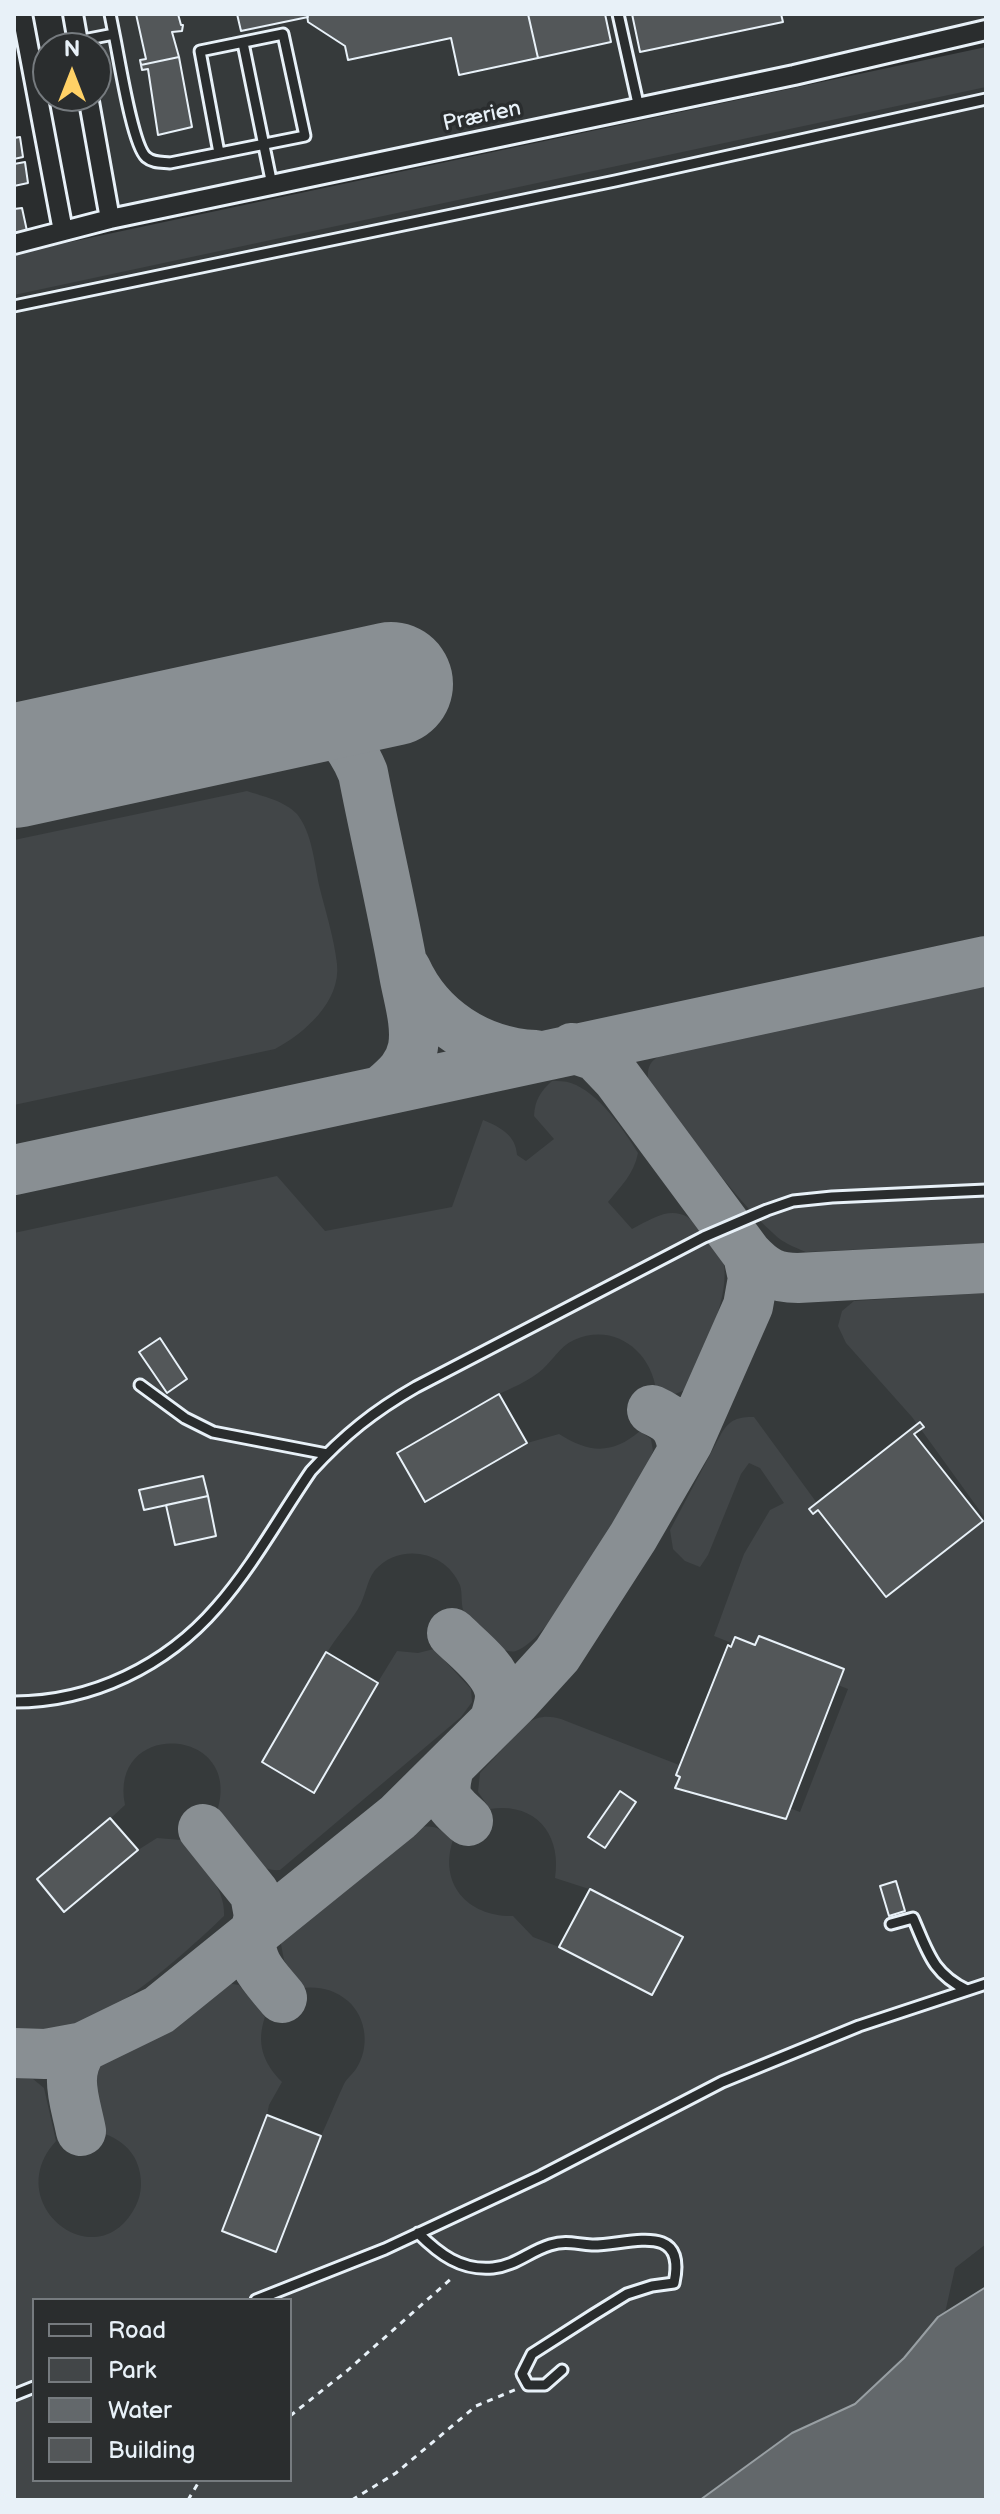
<!DOCTYPE html>
<meta charset="utf-8">
<style>
body{margin:0}
#map{position:relative;width:1000px;height:2514px;overflow:hidden;background:#2a2d2e;font-family:"Balsamiq Sans",sans-serif}
canvas{display:block}
.frame{position:absolute;inset:0;border:16px solid #e8f1f8;pointer-events:none}
.legend{position:absolute;left:32px;top:2298px;width:260px;height:184px;box-sizing:border-box;background:#2a2d2e;border:2px solid #767b7f;margin:0;padding:10px 14px;list-style:none;font-size:24px;color:#e8f1f8}
.legend li{display:flex;align-items:center;gap:16px;height:40px}
.legend b{width:40px;border:2px solid #767b7f}
.north{position:absolute;left:32px;top:32px;width:80px;height:80px;box-sizing:border-box;background:#2a2d2e;border:2px solid #767b7f;border-radius:50%;rotate:0deg;font-size:22px;font-weight:700;line-height:32px;text-align:center;color:#e8f1f8}
.north::after{content:'';display:block;margin:auto;width:28px;height:36px;background:#ffd166;clip-path:polygon(50% 0,100% 100%,50% 72%,0 100%)}
</style>
<div id="map">
<canvas width="1000" height="2514"></canvas>
<div class="frame"></div>
<ul class="legend">
<li><b style="height:10px;background:#2a2d2e"></b>Road</li>
<li><b style="height:22px;background:#424648"></b>Park</li>
<li><b style="height:22px;background:#63686b"></b>Water</li>
<li><b style="height:22px;background:#535759"></b>Building</li>
</ul>
<div class="north">N</div>
</div>
<script>
const ctx = document.querySelector('canvas').getContext('2d');
ctx.lineJoin = 'round';
function paint(path, color) { ctx.fillStyle = color; ctx.fill(path, 'evenodd'); }
function trace(path, color, width, dash) { ctx.strokeStyle = color; ctx.lineWidth = width; ctx.lineCap = dash ? 'butt' : 'round'; ctx.setLineDash(dash || []); ctx.stroke(path); }
function label(font, color, halo, rows, align = 'center') {
  ctx.font = font + ' "Balsamiq Sans",sans-serif'; ctx.lineWidth = 7; ctx.setLineDash([]); ctx.textBaseline = 'middle'; ctx.strokeStyle = halo; ctx.fillStyle = color; for (const [text, x, y, turn = 0] of rows) {
    ctx.save(); ctx.translate(x, y); ctx.rotate((+turn || 0) * Math.PI / 180); ctx.textAlign = isNaN(turn) ? turn : align; if (halo) ctx.strokeText(text, 0, 0); ctx.fillText(text, 0, 0); ctx.restore();
  }
}
paint(new Path2D(`
 M73 14H986V30L110 219 96 96V48H79Z
 M986 69V2287L938 2317 700 2500H14V273ZM34 2300H290V2480H34Z`), '#363a3b');
paint(new Path2D(`
 M986 47V87L14 295V254Z
 M247 791C262 796 285 801 297 814 312 833 314 861 319 885 325 910 334 937 337 964 341 1001 305 1033 275 1049L14 1105V840Z
 M986 984V1243L806 1252C794 1247 783 1243 774 1234 728 1192 687 1130 648 1080 647 1064 652 1059 666 1053Z
 M552 1081C558 1081 565 1081 571 1083 598 1092 624 1130 638 1153 634 1174 621 1186 608 1202L632 1229C659 1215 678 1201 702 1230 709 1237 717 1245 721 1254 736 1289 701 1355 688 1389L675 1394 656 1390C651 1351 614 1322 574 1340 558 1347 552 1363 538 1373 526 1382 512 1388 499 1394L527 1443 559 1434C589 1453 612 1455 640 1431L651 1439 653 1451 646 1470C624 1506 552 1640 516 1651 501 1656 474 1627 465 1614 460 1607 463 1594 460 1585 446 1551 400 1542 375 1570 366 1582 366 1596 358 1609 349 1624 335 1638 327 1653L378 1682 397 1651 418 1653 434 1649 471 1689 472 1702 461 1717 280 1870C251 1873 231 1834 217 1812 245 1726 108 1718 125 1805L111 1818 138 1850 157 1838 181 1840C198 1862 226 1886 224 1916 191 1948 124 2008 81 2023 60 2030 36 2030 14 2030V1233L277 1176 325 1231 452 1207 483 1120C500 1127 516 1135 517 1155L526 1161 554 1139 534 1116C535 1100 540 1092 552 1081Z
 M986 1293V2244L955 2268 945 2313 938 2317 904 2358 855 2404 792 2433 700 2500H14V2077L33 2079 44 2088 56 2141C0 2202 93 2278 133 2211 141 2198 143 2184 139 2169 134 2148 116 2136 95 2131 95 2109 87 2081 101 2063L168 2027 220 1986 227 1983 239 1985 265 2017C256 2043 263 2063 282 2082L269 2105 267 2115 321 2136C329 2119 336 2101 344 2084 347 2078 352 2075 356 2069 370 2048 367 2018 348 2001 334 1989 318 1986 301 1988L284 1960 280 1939 285 1932 420 1827C436 1825 441 1829 453 1840 438 1885 469 1917 513 1916L533 1937 559 1947 589 1889 555 1878C562 1835 536 1802 490 1809L478 1792 480 1773 527 1723C539 1716 547 1715 561 1719L800 1812 848 1689 714 1636 744 1554 770 1510 784 1503 760 1468 749 1463 741 1474 708 1555 700 1567 685 1561 673 1549 670 1530 721 1434C730 1419 738 1417 754 1417L882 1592 985 1518 912 1417 846 1343 838 1326 842 1311 854 1301ZM620 1791 636 1802 604 1848 588 1836ZM34 2300H290V2480H34Z`), '#424648');
const water = new Path2D(`
 M986 2287V2500H700L792 2433 855 2404 904 2358 938 2317Z`);
paint(water, '#63686b');
trace(water, '#989fa3', 2);
trace(new Path2D(`
 M292 706C329 723 347 734 363 773 376 840 392 907 404 974 408 997 417 1024 413 1047 409 1068 396 1078 381 1091
 M406 969C429 1020 479 1052 535 1055
 M572 1048 596 1056 617 1078 748 1255C764 1272 775 1278 798 1278L986 1268
 M14 1170 986 961
 M652 1410C674 1420 679 1426 683 1450
 M452 1633C467 1648 494 1668 499 1689 502 1700 497 1712 494 1722
 M449 1768C441 1797 447 1802 468 1821
 M203 1829 255 1894 259 1916 255 1933
 M251 1936C249 1964 265 1977 282 1998
 M14 2053 45 2054 83 2047 159 2010 398 1817 516 1700 557 1655 633 1537 688 1442 748 1306 753 1278 748 1255
 M81 2131C75 2100 63 2075 83 2047`), '#898f93', 50);
trace(new Path2D(`
 M14 766 391 684`), '#898f93', 124);
const building = new Path2D(`
 M136 14H178L181 25H183L182 31 172 32 179 57 141 65 140 60 146 59Z
 M237 14H307L308 17 241 31Z
 M307 14H528L538 58 459 75 451 38 348 60 345 46 308 22Z
 M528 14H605L611 42 538 58Z
 M632 14H781L783 22 640 52Z
 M179 57 192 127 158 135 148 69 142 70 141 65Z
 M20 137 23 157 14 159V138Z
 M25 162 28 183 14 186V164Z
 M22 208 27 231 14 233V209Z
 M160 1338 187 1379 167 1393 139 1352Z
 M499 1394 527 1443 425 1502 397 1453Z
 M920 1422 924 1427 914 1434 983 1521 886 1597 818 1510 813 1514 809 1509Z
 M203 1476 208 1496 144 1510 139 1490Z
 M208 1496 216 1536 175 1545 166 1505Z
 M759 1636 844 1669 786 1819 675 1788 680 1777 676 1775 728 1645 731 1647 735 1637 755 1645Z
 M326 1652 378 1683 314 1793 262 1762Z
 M620 1791 636 1802 605 1848 588 1837Z
 M110 1818 138 1850 64 1912 37 1879Z
 M896 1881 905 1911 889 1916 880 1886Z
 M590 1889 683 1937 652 1995 559 1947Z
 M267 2115 321 2136 276 2252 222 2231Z`);
paint(building, '#535759');
trace(building, '#e8f1f8', 2);
const service = new Path2D(`
 M110 14 114 34
 M618 14 639 108
 M78 41 114 34C119 57 132 144 146 157 153 163 161 162 170 163L305 136 283 34 200 51 219 153
 M243 43 272 185
 M14 306 615 181 986 99
 M140 1385 185 1418 213 1432 327 1454
 M14 1702C92 1702 166 1666 217 1607 253 1566 280 1516 311 1471 344 1435 374 1411 416 1387L704 1237 767 1210 793 1201 832 1197 986 1190
 M891 1924 913 1918C928 1952 932 1973 967 1990
 M418 2233C439 2254 461 2271 493 2268 515 2266 530 2251 550 2245 567 2240 575 2244 592 2245 625 2246 688 2219 674 2283L652 2286 627 2294 593 2315 532 2354 522 2374 528 2385H545L562 2370
 M256 2300 385 2249 541 2176 722 2082 859 2026 986 1984
 M14 2395 34 2387`);
const minor = new Path2D(`
 M22 14 63 231
 M73 14 79 48
 M88 96 110 219 794 75 986 30
 M14 244 110 219`);
trace(service, '#e8f1f8', 15);
trace(minor, '#e8f1f8', 24);
trace(new Path2D(`
 M290 2416 348 2370 453 2277
 M188 2500 200 2480
 M352 2500 396 2473 476 2406 517 2389`), '#e8f1f8', 3, [6, 6]);
trace(service, '#2a2d2e', 9);
trace(minor, '#2a2d2e', 18);
label('22px', '#e8f1f8', '#2a2d2e', [
 ["Prærien",482,117,-12]
]);
</script>
